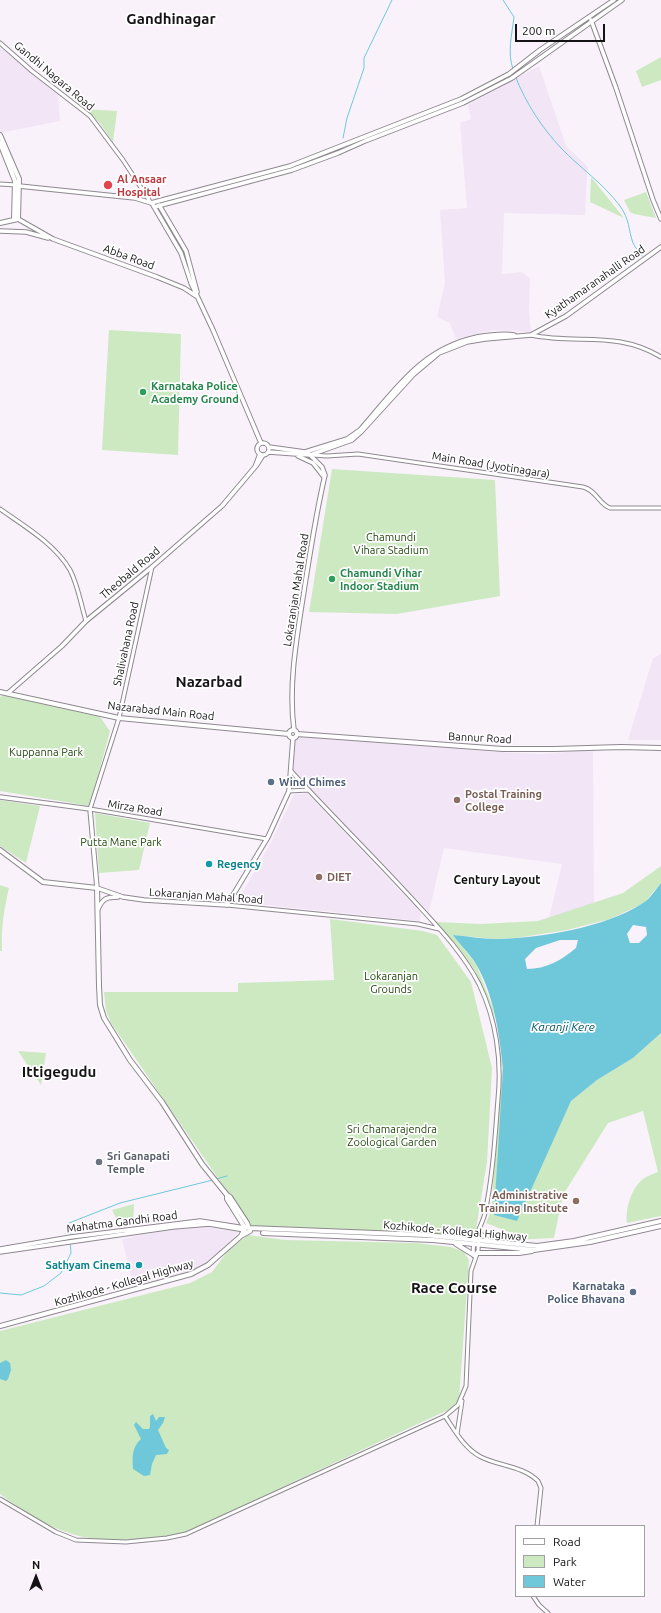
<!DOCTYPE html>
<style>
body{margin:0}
#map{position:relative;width:661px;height:1613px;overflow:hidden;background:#f9f2fb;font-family:Ubuntu,sans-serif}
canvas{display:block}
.legend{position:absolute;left:515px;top:1525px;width:130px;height:72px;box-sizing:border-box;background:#fff;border:1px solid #a1a0a2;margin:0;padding:5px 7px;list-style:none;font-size:12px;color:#151216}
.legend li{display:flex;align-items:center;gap:8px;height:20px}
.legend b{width:20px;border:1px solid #a1a0a2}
.north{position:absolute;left:16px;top:1557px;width:40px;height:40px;-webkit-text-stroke:3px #fff;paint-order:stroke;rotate:0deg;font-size:11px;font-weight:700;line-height:16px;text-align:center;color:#151216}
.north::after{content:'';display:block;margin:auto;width:14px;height:18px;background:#151216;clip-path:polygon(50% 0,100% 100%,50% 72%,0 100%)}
.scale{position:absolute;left:515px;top:24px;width:90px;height:18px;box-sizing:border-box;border:2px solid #151216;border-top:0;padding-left:5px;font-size:12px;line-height:14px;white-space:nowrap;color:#151216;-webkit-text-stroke:3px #fff;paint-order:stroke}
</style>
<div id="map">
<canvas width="661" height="1613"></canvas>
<ul class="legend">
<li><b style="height:5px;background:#fff"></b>Road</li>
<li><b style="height:11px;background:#cce9c1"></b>Park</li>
<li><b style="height:11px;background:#6ec8da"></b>Water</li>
</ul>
<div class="north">N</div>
<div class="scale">200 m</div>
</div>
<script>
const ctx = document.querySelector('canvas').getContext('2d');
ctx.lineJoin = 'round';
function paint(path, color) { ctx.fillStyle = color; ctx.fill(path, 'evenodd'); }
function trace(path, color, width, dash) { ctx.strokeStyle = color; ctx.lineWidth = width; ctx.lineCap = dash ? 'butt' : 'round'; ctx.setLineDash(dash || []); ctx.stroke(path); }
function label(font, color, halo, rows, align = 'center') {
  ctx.font = font + ' Ubuntu,sans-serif'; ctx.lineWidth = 3.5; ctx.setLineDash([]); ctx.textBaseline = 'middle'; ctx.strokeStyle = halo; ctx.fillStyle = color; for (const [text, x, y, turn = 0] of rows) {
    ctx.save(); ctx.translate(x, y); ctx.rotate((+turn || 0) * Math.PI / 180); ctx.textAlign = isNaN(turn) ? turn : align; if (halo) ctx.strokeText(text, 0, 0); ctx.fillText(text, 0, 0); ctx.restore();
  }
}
paint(new Path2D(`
 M0 47 58 95 60 121 0 133Z
 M539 66 566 146 588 167 587 173 585 215 504 213 502 274 522 272 530 278 529 311 531 332 493 330 456 339 450 323 437 317 445 283 440 210 467 208 460 123 471 119 468 105Z
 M661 654V740H628L653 658Z
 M300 736 496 752 541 754 593 750 594 903 549 918 562 864 444 848 429 912 293 770 295 740Z
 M307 793 421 913 420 921 237 902 270 844 294 795Z
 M200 1226 239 1232 209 1262 189 1273 134 1288 122 1239 171 1229Z`), '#f2e5f5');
paint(new Path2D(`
 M661 57V80L642 87 636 71Z
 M84 109 117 111 113 142 99 122Z
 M591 177 624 218 590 202Z
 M646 192 656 218 634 214 630 212 624 200Z
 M109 330 181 334 178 455 102 450Z
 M332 469 495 480 500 596 397 614 309 612Z
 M4 695 100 717 110 731 90 806 0 791V697Z
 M0 800 40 806 26 863 0 846Z
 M95 813 150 823 139 870 99 873Z
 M661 866V883L644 903 610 919 567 930 516 938 494 939 453 935 476 964 493 1008 503 1068 501 1126 546 1155 571 1101 597 1080 633 1058 661 1033V1216L627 1223C625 1208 632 1185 646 1177 649 1175 654 1174 658 1172L643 1111 608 1123 563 1195 554 1238 512 1240 514 1234 486 1223 491 1211 502 1069 492 1012 475 971 461 951 436 922 481 924 538 921 623 893Z
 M0 885 9 888C4 909 1 929 2 951H0Z
 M330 919 423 931 437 935 471 982 492 1068 487 1162 475 1236 253 1229 111 1023 106 1011 104 992H238V983L334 980Z
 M18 1051 46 1053 41 1085Z
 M134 1204 133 1224 120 1226 112 1210Z
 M248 1235 285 1240 416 1243 451 1247 464 1252 469 1260 459 1400 450 1409 182 1534C152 1538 121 1543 90 1538 58 1534 25 1513 0 1494V1331L190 1283 212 1272 227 1252Z`), '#cce9c1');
paint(new Path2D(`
 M661 883V1033L633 1058 597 1080 571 1101 517 1221 494 1215 503 1068C499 1033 494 995 476 964 470 954 460 945 453 935 467 936 482 939 496 939 540 938 605 928 643 903 650 899 656 889 661 883ZM633 925 646 927 647 935 639 943H630L627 934ZM560 940H578L576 948C562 960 546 969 527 969L525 959 536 948Z
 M6 1360 10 1363 11 1370 8 1379 6 1381 0 1379V1363Z
 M153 1414 156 1421 159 1417H165L163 1423 158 1430 166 1448 169 1450 167 1454 156 1455 152 1464 150 1475 144 1476 133 1469C132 1457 132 1447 141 1439L134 1425 136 1422 143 1429H149L150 1427V1416Z`), '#6ec8da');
trace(new Path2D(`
 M503 0 514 17C512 34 507 53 513 69
 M516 78C526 103 542 128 561 148 580 168 603 183 620 206 630 220 628 229 633 243 635 247 639 252 642 256
 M343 138 347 118 364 68V58L392 0
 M216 1179 227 1176
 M70 1235 69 1223 120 1203 213 1180
 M0 1293 21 1295 44 1286 61 1273 71 1253 70 1239`), '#6ec8da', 1);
const tertiary = new Path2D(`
 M0 43 32 71 90 116 123 160 151 203
 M0 184 16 185
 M531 335C578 345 617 330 661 357
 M312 455 327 456 358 454 583 487C596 490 599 504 610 508H661
 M0 509C24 526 55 544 70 570 78 585 81 605 86 621
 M152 567 119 718 90 809 267 839
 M291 771C332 816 375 858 416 903 439 928 463 953 479 984 496 1019 502 1060 498 1099 495 1137 493 1175 485 1213 482 1227 470 1241 474 1256
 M289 791 309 790
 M227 905 418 924 439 929
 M479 1232 488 1240
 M445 1416C455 1431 464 1448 481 1457 499 1466 523 1466 538 1481L541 1488 537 1526
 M457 1434 462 1401
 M0 1499 56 1532 76 1540 126 1542 167 1538 186 1534 245 1507 445 1416 458 1405 466 1386 471 1271 478 1251 479 1231
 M533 1596 539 1605 548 1613`);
const secondary = new Path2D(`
 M591 20 616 88 653 200 661 219
 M19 186 135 198 151 203 290 166 461 99 509 74 540 50 614 0
 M153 205 181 253 191 283 213 330 261 443
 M159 205 186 251 197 292
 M154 207 292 170 338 153 365 141 463 103 512 78 622 0
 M18 219 53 239 157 277 184 288 196 296
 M0 231 26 232 48 238
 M257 449a6 6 0 1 1 12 0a6 6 0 1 1-12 0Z
 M269 447 305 452 347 439 360 430C396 389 421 349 477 337 489 335 502 333 514 335
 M269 452 310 455 352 440 361 432 413 375 439 353 467 342 485 339 531 335 566 316 661 247
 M298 456 313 463 324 477
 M256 466 263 455
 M8 693 62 646 86 621 152 567 222 506 255 467 260 454
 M294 730C288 684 297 637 304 591 310 553 316 513 325 475L322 467 309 454
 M0 797 90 809 97 888 123 897 144 900 227 905 268 837 289 791 293 738
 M98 909C103 898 107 897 118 897
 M0 1249 71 1237 200 1221 245 1228
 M0 1252 173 1227 209 1224 245 1230`);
const primary = new Path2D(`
 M0 135 19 179 18 219 0 223
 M0 143 15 181 14 219
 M0 692 119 718 289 734
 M289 734a4 4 0 1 1 8 0a4 4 0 1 1-8 0Z
 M297 734 503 749H554L621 747 661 748
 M0 850 43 882 97 888 99 986 100 1005 104 1018 130 1060 162 1102 202 1164 227 1195 230 1197 247 1223 250 1231 241 1236 245 1228 227 1199V1195
 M249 1228 426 1235 537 1246 574 1241 661 1221
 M263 1233 433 1240 534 1250 590 1242 661 1226
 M456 1244 474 1255
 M477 1253H519L532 1251
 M0 1326 191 1274 208 1265 241 1236`);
trace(tertiary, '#8f8890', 5);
trace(secondary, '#8f8890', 5.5);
trace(primary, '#8f8890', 6);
trace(tertiary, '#fff', 3);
trace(secondary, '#fff', 3.5);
trace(primary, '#fff', 4);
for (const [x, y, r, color] of [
 [108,185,5,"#e0444e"],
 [143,392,4,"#2e9e5b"],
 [332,579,4,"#2e9e5b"],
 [271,782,4,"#5c6f8a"],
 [457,800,4,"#8d6e63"],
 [209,864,4,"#0f9aa8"],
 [319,877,4,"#8d6e63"],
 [99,1162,4,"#6b7280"],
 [576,1201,4,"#8d6e63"],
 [139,1265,4,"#0f9aa8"],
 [633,1292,4,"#5c6f8a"]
]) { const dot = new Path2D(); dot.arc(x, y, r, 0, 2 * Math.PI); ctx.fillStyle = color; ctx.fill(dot); trace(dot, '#fff', 1.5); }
label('11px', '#151216', '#fff', [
 ["Gandhi Nagara Road",54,76,40],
 ["Abba Road",129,257,20],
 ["Kyathamaranahalli Road",595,282,-35],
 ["Main Road (Jyotinagara)",491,465,9],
 ["Theobald Road",130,573,-40],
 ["Lokaranjan Mahal Road",296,590,-81],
 ["Shalivahana Road",126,644,-78],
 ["Nazarabad Main Road",161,711,6],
 ["Bannur Road",480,738,3],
 ["Mirza Road",135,808,9],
 ["Lokaranjan Mahal Road",206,896,4],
 ["Mahatma Gandhi Road",122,1222,-7],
 ["Kozhikode - Kollegal Highway",455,1231,5],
 ["Kozhikode - Kollegal Highway",124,1283,-16]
]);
label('bold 11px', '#be3a42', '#fff', [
 ["Al Ansaar",117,179],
 ["Hospital",117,192]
], 'left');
label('bold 11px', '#27864d', '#fff', [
 ["Karnataka Police",151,386],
 ["Academy Ground",151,399],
 ["Chamundi Vihar",340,573],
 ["Indoor Stadium",340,586]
], 'left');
label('11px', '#22480e', '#fff', [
 ["Chamundi",391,537],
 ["Vihara Stadium",391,550],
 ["Kuppanna Park",46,752],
 ["Putta Mane Park",121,842],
 ["Lokaranjan",391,976],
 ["Grounds",391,989],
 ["Sri Chamarajendra",392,1129],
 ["Zoological Garden",392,1142]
]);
label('bold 11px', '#4e5e75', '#fff', [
 ["Wind Chimes",279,782],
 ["Karnataka",625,1286,"right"],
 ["Police Bhavana",625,1299,"right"]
], 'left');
label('bold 11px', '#785e54', '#fff', [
 ["Postal Training",465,794],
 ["College",465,807],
 ["DIET",327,877],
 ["Administrative",568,1195,"right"],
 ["Training Institute",568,1208,"right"]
], 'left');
label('bold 11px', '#0d838f', '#fff', [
 ["Regency",217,864],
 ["Sathyam Cinema",131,1265,"right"]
], 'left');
label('bold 11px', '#5b616d', '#fff', [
 ["Sri Ganapati",107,1156],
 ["Temple",107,1169]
], 'left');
label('bold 12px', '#151216', '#fff', [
 ["Century Layout",497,880]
]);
label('italic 12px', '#025663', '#fff', [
 ["Karanji Kere",563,1027]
]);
label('bold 15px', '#151216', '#fff', [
 ["Gandhinagar",171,19],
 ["Nazarbad",209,682],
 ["Ittigegudu",59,1072],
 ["Race Course",454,1288]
]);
</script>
